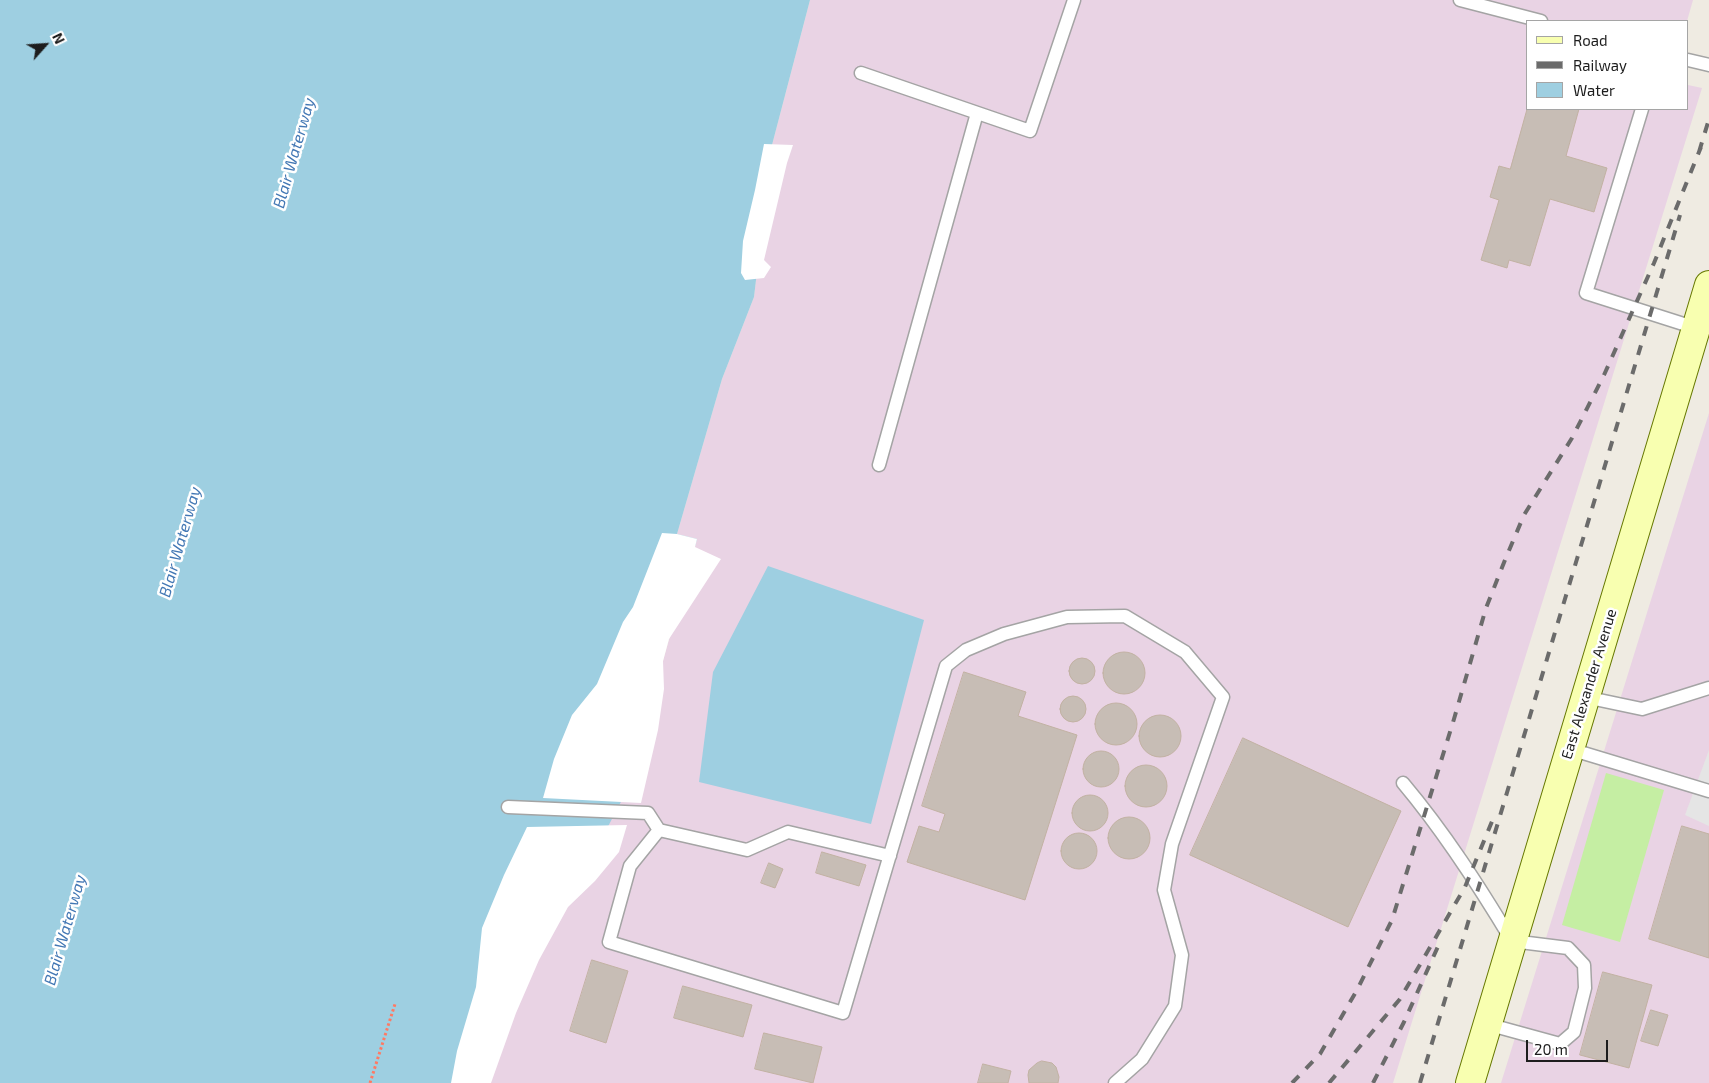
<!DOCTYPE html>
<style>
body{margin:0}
#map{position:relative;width:1709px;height:1083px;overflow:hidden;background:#efebe2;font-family:"Exo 2",sans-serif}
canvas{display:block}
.legend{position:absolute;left:1526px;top:20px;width:162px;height:90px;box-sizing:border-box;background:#fff;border:1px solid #a5a5a5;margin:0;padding:6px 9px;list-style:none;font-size:15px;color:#1d1d1d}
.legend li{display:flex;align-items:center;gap:10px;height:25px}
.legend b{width:25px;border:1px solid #a5a5a5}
.north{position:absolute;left:20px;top:20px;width:50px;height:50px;-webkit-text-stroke:4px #fff;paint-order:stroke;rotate:64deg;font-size:14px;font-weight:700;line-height:20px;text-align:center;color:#1d1d1d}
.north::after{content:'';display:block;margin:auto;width:18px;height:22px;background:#1d1d1d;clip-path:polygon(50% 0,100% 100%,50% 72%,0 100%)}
.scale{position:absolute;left:1526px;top:1040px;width:82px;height:22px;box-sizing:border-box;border:2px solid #1d1d1d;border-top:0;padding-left:6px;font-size:15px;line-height:18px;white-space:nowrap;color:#1d1d1d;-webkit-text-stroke:4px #fff;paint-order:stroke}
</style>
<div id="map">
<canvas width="1709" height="1083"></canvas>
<ul class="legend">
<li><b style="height:6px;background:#f8ffb0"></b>Road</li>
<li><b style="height:6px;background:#6b6b6b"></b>Railway</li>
<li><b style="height:14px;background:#9ecfe1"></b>Water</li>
</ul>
<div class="north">N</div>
<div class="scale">20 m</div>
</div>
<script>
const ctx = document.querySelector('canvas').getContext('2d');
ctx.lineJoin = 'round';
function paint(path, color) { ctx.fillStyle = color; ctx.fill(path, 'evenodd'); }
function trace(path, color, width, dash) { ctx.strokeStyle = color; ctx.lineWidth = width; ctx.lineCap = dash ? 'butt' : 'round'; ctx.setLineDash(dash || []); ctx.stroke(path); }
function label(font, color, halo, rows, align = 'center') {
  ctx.font = font + ' "Exo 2",sans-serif'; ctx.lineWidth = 5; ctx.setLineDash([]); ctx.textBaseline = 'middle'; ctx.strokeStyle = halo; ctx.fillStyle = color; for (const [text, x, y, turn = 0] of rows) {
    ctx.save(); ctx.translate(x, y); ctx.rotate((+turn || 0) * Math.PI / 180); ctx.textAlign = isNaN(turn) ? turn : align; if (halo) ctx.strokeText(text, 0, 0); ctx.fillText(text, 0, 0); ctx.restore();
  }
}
paint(new Path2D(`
 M810 0H1693L1687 21H1528V109H1688V85L1702 88 1393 1083H473L663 661 697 539 677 534 722 379 754 297 772 145Z
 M1709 413V1083H1501Z`), '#e9d3e4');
paint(new Path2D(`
 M1606 773 1664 790 1620 942 1562 925Z`), '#c5eea3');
paint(new Path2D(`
 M1709 750V826L1685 815Z`), '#e5e5e5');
paint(new Path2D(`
 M0 0H810L772 145 754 297 722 379 677 534 697 539 623 798 473 1083H0Z
 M768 566 924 620 871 824 699 782 713 672Z`), '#9ecfe1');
paint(new Path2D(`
 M764 144 793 145 787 163 764 260 771 267 764 278 745 280 741 273 743 241 755 190Z
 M662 533 677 534 697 539 695 547 721 559 669 639 663 661 664 689 658 730 641 803 543 798 554 759 572 715 597 684 623 622 633 607Z
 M627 825 619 852 595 881 568 907 539 960 516 1013 491 1083H451L457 1051 476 987 482 928 504 875 527 827Z`), '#fff');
const building = new Path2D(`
 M1528 106V109H1579L1566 156 1607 168 1594 212 1550 199 1530 266 1509 260 1507 268 1481 260 1499 200 1490 197 1499 166 1510 169Z
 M1103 673a21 21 0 1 1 42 0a21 21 0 1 1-42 0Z
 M1069 671a13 13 0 1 1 26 0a13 13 0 1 1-26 0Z
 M964 672 1026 692 1018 716 1077 735 1025 900 907 862 919 826 939 832 945 814 922 806Z
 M1060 709a13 13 0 1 1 26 0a13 13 0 1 1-26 0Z
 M1095 724a21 21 0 1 1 42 0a21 21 0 1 1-42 0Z
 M1139 736a21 21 0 1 1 42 0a21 21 0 1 1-42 0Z
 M1243 738 1401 811 1348 927 1190 855Z
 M1083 769a18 18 0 1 1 36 0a18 18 0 1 1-36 0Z
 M1125 786a21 21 0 1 1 42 0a21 21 0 1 1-42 0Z
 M1072 813a18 18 0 1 1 36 0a18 18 0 1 1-36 0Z
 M1108 838a21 21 0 1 1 42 0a21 21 0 1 1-42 0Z
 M1682 826 1709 834V958L1649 939Z
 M1061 851a18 18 0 1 1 36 0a18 18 0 1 1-36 0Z
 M822 852 866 865 859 886 816 873Z
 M769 863 783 869 775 888 761 883Z
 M592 960 628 971 606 1043 570 1031Z
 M1603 972 1652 985 1629 1068 1580 1055Z
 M683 986 752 1005 743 1037 674 1018Z
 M1651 1010 1668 1015 1658 1046 1641 1041Z
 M764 1033 822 1047 813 1083 755 1069Z
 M1042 1061 1052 1063 1056 1067 1059 1077 1058 1083H1029L1028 1075 1029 1070 1037 1063Z
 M983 1064 1011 1071 1008 1083H978Z`);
paint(building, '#c7bdb5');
trace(building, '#c2b2a3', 1);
const lane = new Path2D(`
 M1460 0 1541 21
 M1688 60 1709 65
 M861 73 1030 131 1074 0
 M1642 109 1586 293 1696 328
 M879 465 977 113
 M1585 697 1642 709 1709 688
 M1570 749 1709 791
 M1403 783C1445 833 1479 886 1512 941L1568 948 1584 965 1585 988 1574 1032 1560 1044 1487 1024
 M508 807 648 813 659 830
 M890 856 788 832 747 850 659 830 630 866 609 942 843 1013 946 666 966 650 1004 634 1067 617 1125 616 1185 652 1223 697 1172 844 1164 890 1182 955 1175 1006 1142 1059 1115 1083`);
const secondary = new Path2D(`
 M1470 1083 1709 285`);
trace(lane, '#a4a4a4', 15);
trace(secondary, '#667800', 30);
trace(new Path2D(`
 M370 1083 395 1004`), '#ff7963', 3, [2.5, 2.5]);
trace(lane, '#fff', 12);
trace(secondary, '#f8ffb0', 28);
trace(new Path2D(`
 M1699 152 1709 119
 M1292 1083 1320 1054 1357 990 1392 920 1454 719 1486 608 1505 560 1524 515 1572 438 1604 375 1654 263 1701 147
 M1329 1083 1400 999 1465 887 1493 819
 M1373 1083 1404 1022 1440 942
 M1420 1083 1680 215`), '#6b6b6b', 4, [10, 10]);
label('15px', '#1d1d1d', '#fff', [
 ["East Alexander Avenue",1589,684,-73]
]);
label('italic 16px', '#4277b4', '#fff', [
 ["Blair Waterway",294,153,-74],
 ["Blair Waterway",180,542,-74],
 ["Blair Waterway",65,930,-74]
]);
</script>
